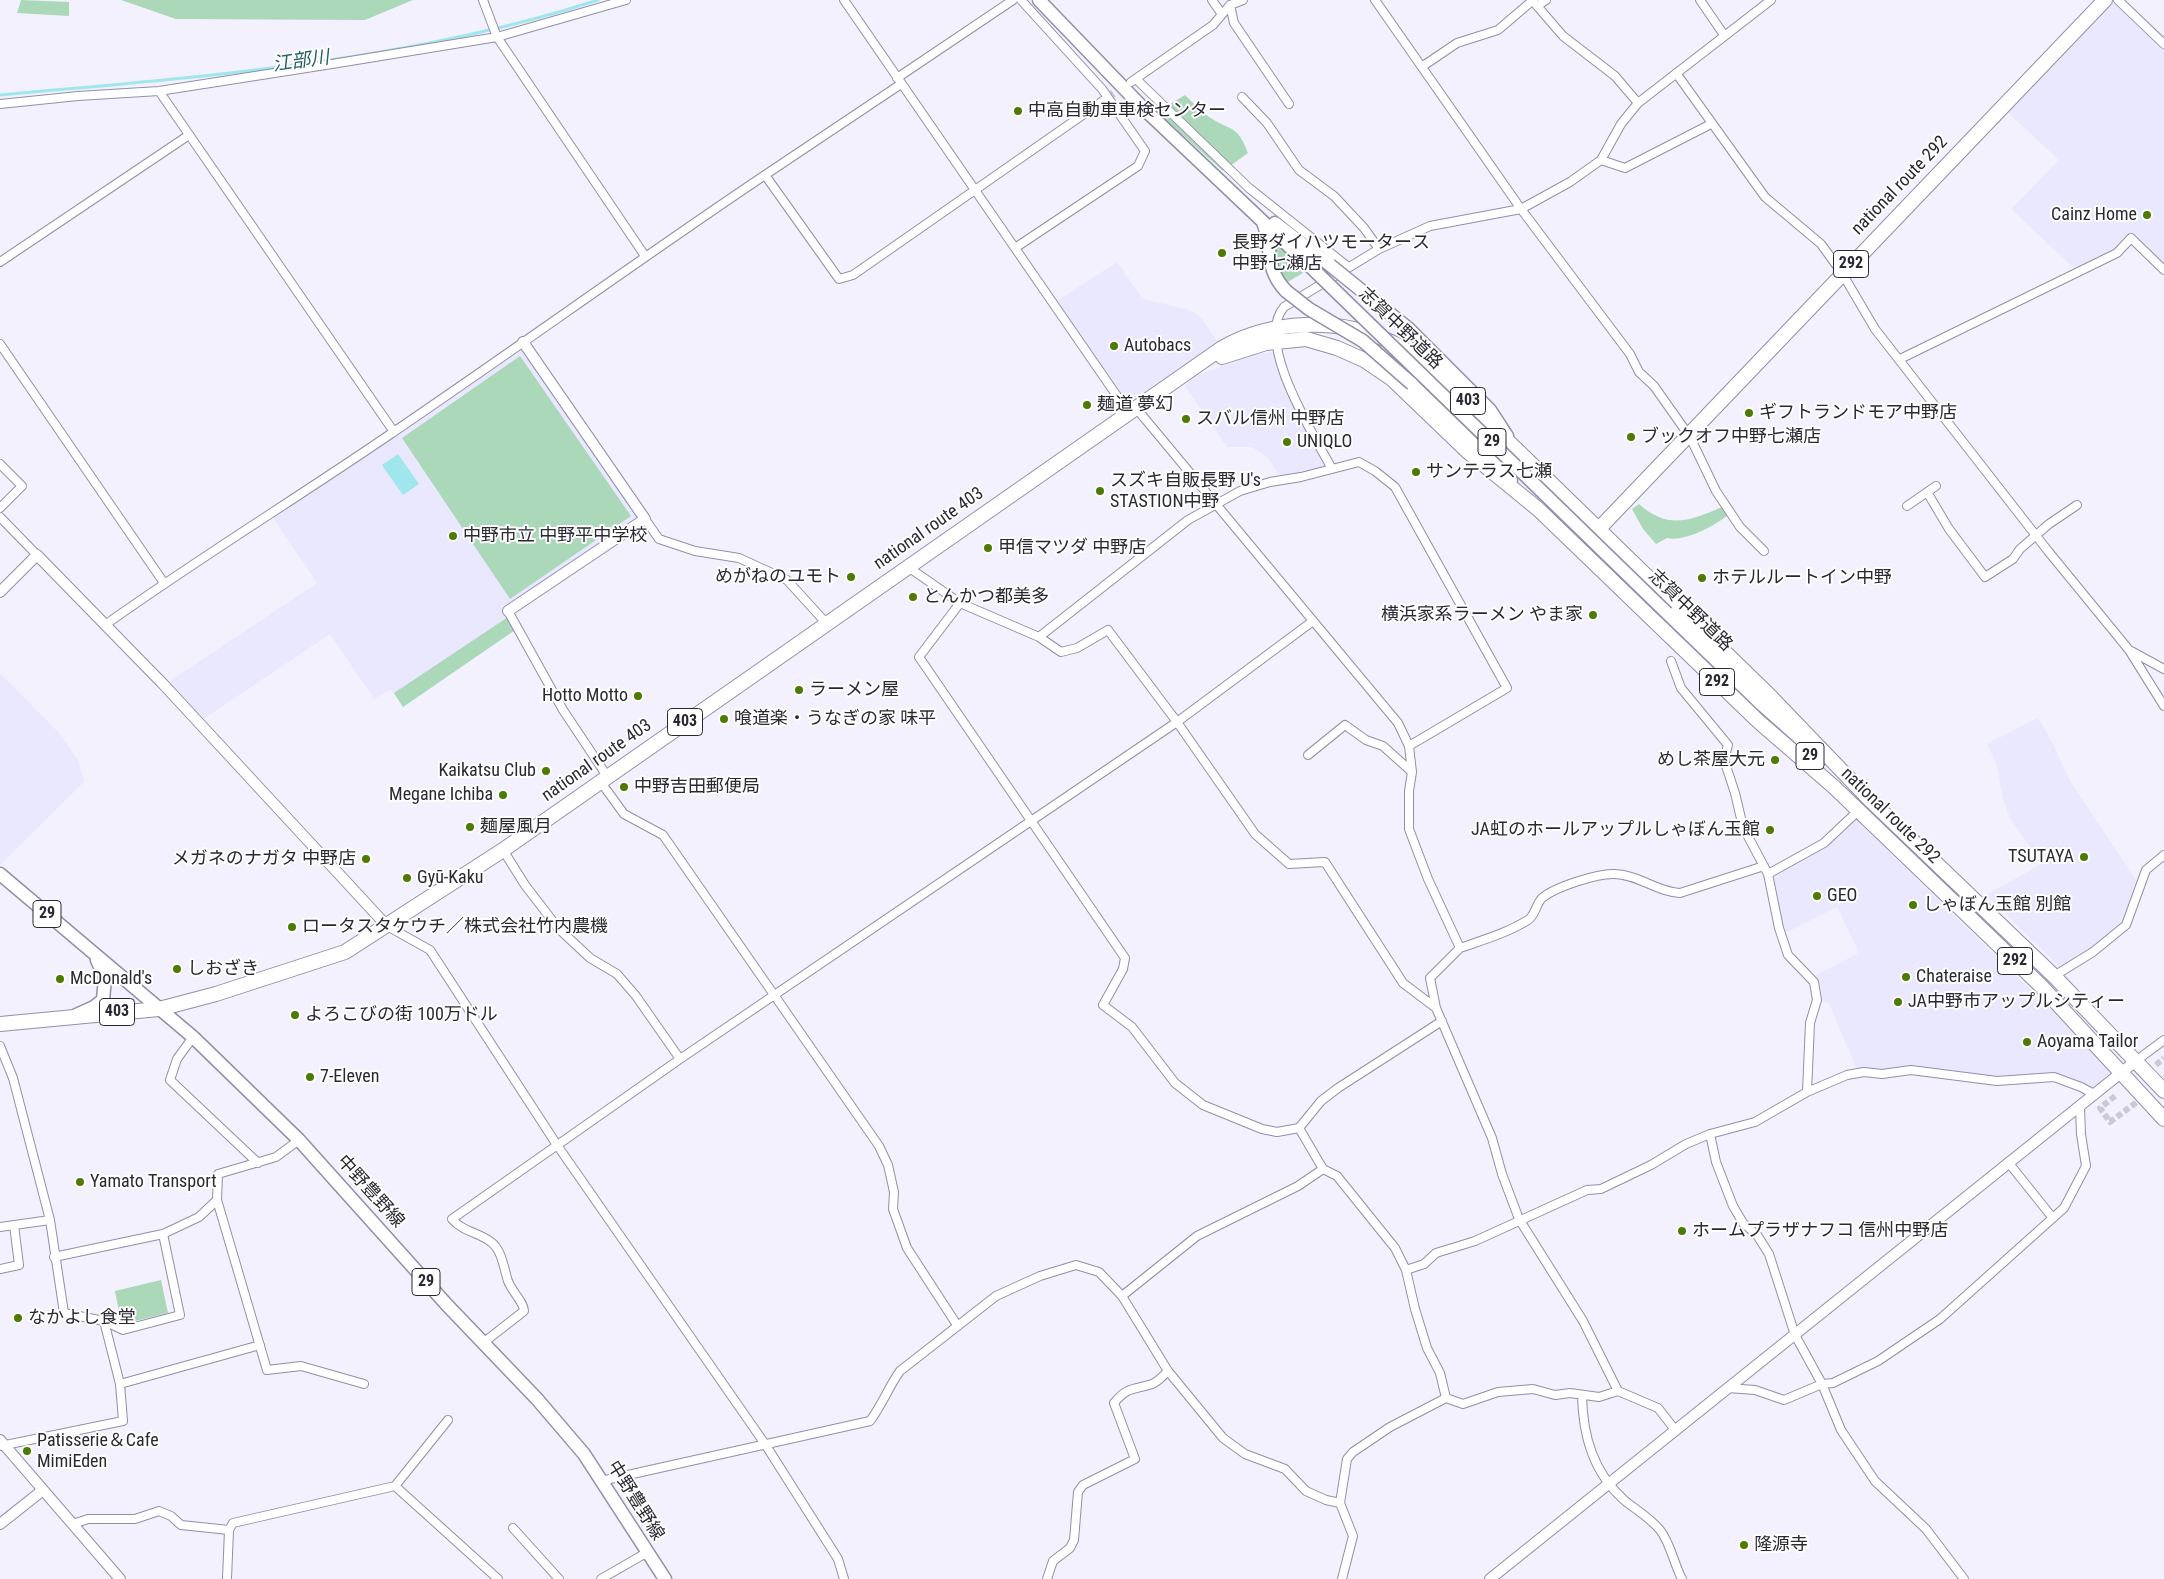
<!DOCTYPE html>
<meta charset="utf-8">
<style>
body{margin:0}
canvas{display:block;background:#f2f1fd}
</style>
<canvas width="2164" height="1579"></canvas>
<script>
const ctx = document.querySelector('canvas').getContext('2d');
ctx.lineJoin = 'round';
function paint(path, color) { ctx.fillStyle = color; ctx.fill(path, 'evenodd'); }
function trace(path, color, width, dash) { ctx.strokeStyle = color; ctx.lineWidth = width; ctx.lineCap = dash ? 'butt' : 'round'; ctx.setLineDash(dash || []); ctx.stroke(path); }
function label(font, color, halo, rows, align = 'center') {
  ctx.font = font + ' "Roboto Condensed","Noto Sans JP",sans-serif'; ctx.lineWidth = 4; ctx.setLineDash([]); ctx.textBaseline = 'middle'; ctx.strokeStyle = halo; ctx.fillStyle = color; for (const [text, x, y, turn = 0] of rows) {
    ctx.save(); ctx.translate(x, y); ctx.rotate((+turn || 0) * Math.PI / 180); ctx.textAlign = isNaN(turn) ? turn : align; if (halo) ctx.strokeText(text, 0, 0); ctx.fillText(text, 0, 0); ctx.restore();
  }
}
paint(new Path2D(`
 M2105 0H2118L2164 44V270L2131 238 2117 253 2078 272 2011 209 2059 160 2002 107Z
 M1117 262 1143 299 1186 309 1199 315 1222 348 1128 412 1054 303Z
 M523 342 645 519 509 611 518 628 403 707 391 689 374 699 330 634 199 722 164 685 317 583 271 515Z
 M1277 351 1279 361 1332 469 1283 480 1267 457 1252 447H1227L1185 386 1196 376 1248 356Z
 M0 673 60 734 78 760 84 782 0 865Z
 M2038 718 2053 744 2070 781 2140 886 2126 925 2063 970 1986 895 2042 864 2010 818 2003 799 1997 766 1987 744Z
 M1852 816 2070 1028 2116 1077 2094 1094 2054 1077 1997 1081 1953 1074 1858 1073 1829 1003 1817 1000 1810 978 1859 953 1837 907 1781 935 1768 874 1824 843Z`), '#eae8fe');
paint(new Path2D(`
 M21 0 69 2V16L17 13Z
 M121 0H413L365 20 176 19Z
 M1185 95C1193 103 1201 111 1209 117 1232 132 1237 124 1248 153L1223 171 1157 112Z
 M1273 239 1303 273 1286 283 1277 266Z
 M520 356 631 516 510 599 402 438Z
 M1639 504C1668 530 1690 521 1722 507L1729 514C1715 526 1685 542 1667 538L1656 544 1643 529 1632 509Z
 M511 615 518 628 403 707 394 693Z
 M161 1280 168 1313 131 1322 120 1317 115 1291Z`), '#abd8b9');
paint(new Path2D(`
 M398 454 419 484 403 495 382 465Z`), '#9fe7ec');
trace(new Path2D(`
 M0 95C199 77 407 62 598 0`), '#9fe7ec', 3);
trace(new Path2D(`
 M2156 1065 2164 1058
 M2115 1096 2100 1108 2110 1122 2141 1099`), '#cac9d5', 6, [6, 3]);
trace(new Path2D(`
 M1107 98 1124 86`), '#cac9d5', 8, [8, 4]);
const minor = new Path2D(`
 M483 0 497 37 645 256
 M844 0 1128 412
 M1212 0 1221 13
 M1375 0 1521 209 1630 354 1639 372 1654 386 1690 437 1716 491 1740 527 1764 551
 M1532 0 1563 36 1615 76 1638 103
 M1700 0 1724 35
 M2118 0 2164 44
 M1230 5 1234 23 1289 104
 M1537 6 1546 0
 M1423 66 1457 43 1498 30 1532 1
 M1676 73 1765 197 1821 244 1842 273 1875 329 2048 551 2129 650 2164 706
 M897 78 1013 0
 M1136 79 1249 188 1348 267
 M1131 82 1213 25 1230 5 1243 0
 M159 91 394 432
 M1242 97 1267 123 1299 170 1334 196 1364 228 1379 249
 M0 104 78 96 159 91 332 64 497 37 626 0
 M1601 160 1625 168 1711 124
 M765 175 901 84
 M1015 248 1138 166 1145 151 1102 89 1021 0
 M0 262 189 135
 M0 344 164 583
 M1900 359 2117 253 2131 238 2164 270
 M1136 408 1398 723 1409 746 1412 772 1409 791V829L1428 879 1460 948 1430 978 1436 1008 1492 1138 1502 1174 1519 1219 1583 1321 1618 1391
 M0 464 22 486 0 508
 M1332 469C1314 435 1254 342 1284 307L1379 249 1430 226 1521 209 1570 182 1601 160 1621 124 1638 103 1771 0
 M1927 492 1949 529 1985 577 2013 559 2020 549 2049 524 2077 505
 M1907 506 1936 486
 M0 517 37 555
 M645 519 659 539 695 551 739 558 787 580 827 624
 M908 567 960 603 1039 637 1061 652 1077 648 1108 630 1177 722 1255 834 1289 864 1325 862 1403 983 1436 1008
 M960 603 919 657 1125 958 1123 969 1103 1005 1132 1027 1175 1083 1203 1105 1262 1129 1277 1132 1299 1128 1323 1169 1337 1176 1395 1248 1406 1270 1415 1309 1427 1348 1440 1373 1446 1398
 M508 611 563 710 607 776
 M105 625C199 558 297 498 392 433 517 348 640 259 765 175L839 279 853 275 1107 98
 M1039 637 1188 520 1240 491 1270 482 1301 477 1359 462 1375 471 1395 487 1507 688 1409 746
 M2131 651 2164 669
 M1671 661 1681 688 1728 745 1724 760 1735 793 1743 827 1768 874 1779 928 1788 955 1814 982 1817 1000 1810 1023 1807 1092
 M1308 755 1345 725 1366 740 1383 746 1412 772
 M600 781 624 814 663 835 879 1146 888 1165 894 1192 893 1209 907 1248 957 1325
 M503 850 525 885 558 928 590 958 617 974 636 996 680 1059
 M1768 874 1824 843 1858 811
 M387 926 430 950 557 1145 765 1444 838 1559 844 1579
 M1460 948C1483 940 1507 933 1528 920 1535 916 1536 904 1542 898 1555 887 1598 873 1615 874 1639 875 1657 892 1680 893L1764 866
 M2054 976 2093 952 2126 925 2146 870 2164 855
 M193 1037 177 1059 170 1080 258 1163
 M0 1046 13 1078 50 1220 64 1313 104 1321 123 1330 180 1315 163 1234 199 1217 217 1200 218 1174 276 1157 299 1140
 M2137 1060 2164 1040
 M1299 1128 1321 1101 1338 1088 1442 1021
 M1710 1134 1716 1162 1733 1206 1743 1223 1757 1235 1769 1254 1795 1335 1822 1384 1841 1430 1875 1481 1926 1529 1964 1579
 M2008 1162 2052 1217
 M217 1200 267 1370 301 1366 364 1384
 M0 1227 50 1220
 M54 1257 163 1234
 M0 1269 19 1265 14 1225
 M1406 1270 1424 1264 1436 1253 1475 1241 1587 1190 1601 1189 1651 1165 1686 1144 1710 1134 1755 1122 1807 1092 1847 1075 1864 1072 1882 1074 1911 1070 1997 1081 2054 1077 2081 1087 2094 1094
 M1122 1296 1197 1236 1298 1186 1323 1169
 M104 1321 120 1384 260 1345
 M483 1343 524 1311C524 1302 512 1292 508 1281 504 1269 502 1250 491 1242 478 1232 463 1232 452 1219L680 1059 1177 722 1313 621
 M1727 1388 1755 1390 1784 1400 1822 1384 1833 1383 1878 1361 1940 1319 2064 1208 2086 1166 2081 1134 2080 1107
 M1582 1396C1583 1436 1593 1472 1624 1500 1636 1510 1649 1517 1660 1530 1670 1542 1674 1564 1682 1579
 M0 1446 123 1421 120 1384
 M601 1481 870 1421C882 1405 888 1388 900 1371L996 1296 1040 1276 1076 1265 1099 1272 1122 1296 1168 1371 1223 1438 1245 1454 1285 1469 1306 1491 1326 1500 1340 1503
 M395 1486 448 1420
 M73 1524 88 1519H135L159 1511 171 1516 181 1525 229 1530 233 1523 395 1486 498 1579
 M513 1528 559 1579
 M227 1579 229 1530
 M601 1579 646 1553
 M1047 1579 1053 1561 1070 1548 1074 1540 1078 1492 1083 1485 1135 1459 1114 1403C1128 1386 1134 1390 1152 1384 1158 1382 1164 1375 1168 1371
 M1342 1579 1353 1536 1340 1503 1347 1459 1353 1452 1390 1427 1446 1398 1463 1404 1498 1392 1533 1389 1555 1395 1570 1393 1599 1397 1618 1391 1658 1408 1676 1431`);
const tertiary = new Path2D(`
 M0 592 37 555 164 685 387 926
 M508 611 645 519 523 342
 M0 1440 120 1579
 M0 1524 43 1490
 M1490 1579 2137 1060`);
const primary = new Path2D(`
 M1039 0 1143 108 1316 272
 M1263 222C1273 248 1264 268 1286 291
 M1275 223 1330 265
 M1409 329 1490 410 1507 436
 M1412 384 1511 480
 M1667 613 1760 703 1822 758
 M0 874 193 1037 299 1140 447 1305 537 1399 584 1454 665 1579
 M76 1015 94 1007 103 1000 105 978 97 960`);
const trunk = new Path2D(`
 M1222 357 1266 343 1306 339 1337 348 1364 360 1392 379 1467 451 1538 509 1758 721 1834 787 2041 986 2164 1119
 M1592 536 2105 0
 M0 1024 159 1009 216 994 345 952 503 850 1222 348C1271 320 1338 317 1389 341 1409 350 1427 364 1443 378L1769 695 1869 799 2054 976 2164 1091`);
trace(minor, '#928faa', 10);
trace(tertiary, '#928faa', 12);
trace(primary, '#928faa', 15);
trace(trunk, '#928faa', 16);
trace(minor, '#fff', 8);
trace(tertiary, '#fff', 10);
trace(primary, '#fff', 12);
trace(trunk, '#fff', 14);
const primaryBridge = new Path2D(`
 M1330 265 1409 329
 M1316 272 1667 613
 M1286 291 1309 309 1363 341 1412 384`);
trace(primaryBridge, '#928faa', 15, []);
trace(primaryBridge, '#fff', 12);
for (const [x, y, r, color] of [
 [1018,111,5,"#4d7b01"],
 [2147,215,5,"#4d7b01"],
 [1222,253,5,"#4d7b01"],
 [1114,346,5,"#4d7b01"],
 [1087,405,5,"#4d7b01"],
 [1749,413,5,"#4d7b01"],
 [1186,419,5,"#4d7b01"],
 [1631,437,5,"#4d7b01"],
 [1287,442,5,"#4d7b01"],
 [1416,472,5,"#4d7b01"],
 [1100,491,5,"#4d7b01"],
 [453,536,5,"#4d7b01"],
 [988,548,5,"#4d7b01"],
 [851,577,5,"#4d7b01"],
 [1702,578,5,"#4d7b01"],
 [913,597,5,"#4d7b01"],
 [1593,615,5,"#4d7b01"],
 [799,690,5,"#4d7b01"],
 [638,696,5,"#4d7b01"],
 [724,719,5,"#4d7b01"],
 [1775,760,5,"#4d7b01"],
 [546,771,5,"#4d7b01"],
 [624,787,5,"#4d7b01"],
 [503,795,5,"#4d7b01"],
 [470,827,5,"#4d7b01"],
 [1770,830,5,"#4d7b01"],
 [2084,857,5,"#4d7b01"],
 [366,859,5,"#4d7b01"],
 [407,878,5,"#4d7b01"],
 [1817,896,5,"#4d7b01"],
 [1913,905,5,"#4d7b01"],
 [292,927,5,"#4d7b01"],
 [177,969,5,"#4d7b01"],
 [1906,977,5,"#4d7b01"],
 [60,979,5,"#4d7b01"],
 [1898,1002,5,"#4d7b01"],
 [295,1015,5,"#4d7b01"],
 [2027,1042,5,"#4d7b01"],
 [310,1077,5,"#4d7b01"],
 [80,1182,5,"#4d7b01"],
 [1682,1231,5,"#4d7b01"],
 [18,1318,5,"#4d7b01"],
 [27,1451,5,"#4d7b01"],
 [1744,1545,5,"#4d7b01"]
]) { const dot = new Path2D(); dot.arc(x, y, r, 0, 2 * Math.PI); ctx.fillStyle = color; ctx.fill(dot); trace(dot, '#fff', 2); }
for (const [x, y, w] of [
 [1851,264,35],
 [1468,401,35],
 [1492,442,28],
 [1717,682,35],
 [685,722,35],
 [1810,756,28],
 [47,914,28],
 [2015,961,35],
 [117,1012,35],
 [426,1282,28]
]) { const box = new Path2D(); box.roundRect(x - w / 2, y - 13.5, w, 27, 4); ctx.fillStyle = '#fff'; ctx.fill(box); trace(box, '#2a2833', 1); }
label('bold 16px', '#2a2833', null, [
 ["292",1851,264],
 ["403",1468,401],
 ["29",1492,442],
 ["292",1717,682],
 ["403",685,722],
 ["29",1810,756],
 ["29",47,914],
 ["292",2015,961],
 ["403",117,1012],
 ["29",426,1282]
]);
label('18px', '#2a2833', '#fff', [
 ["中高自動車車検センター",1028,111],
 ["Cainz Home",2137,215,"right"],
 ["長野ダイハツモータース",1232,243],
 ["中野七瀬店",1232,264],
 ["Autobacs",1124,346],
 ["麺道 夢幻",1097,405],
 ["ギフトランドモア中野店",1759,413],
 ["スバル信州 中野店",1196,419],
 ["ブックオフ中野七瀬店",1641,437],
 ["UNIQLO",1297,442],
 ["サンテラス七瀬",1426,472],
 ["スズキ自販長野 U's",1110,481],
 ["STASTION中野",1110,502],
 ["中野市立 中野平中学校",463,536],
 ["甲信マツダ 中野店",998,548],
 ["めがねのユモト",841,577,"right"],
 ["ホテルルートイン中野",1712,578],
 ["とんかつ都美多",923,597],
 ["横浜家系ラーメン やま家",1583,615,"right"],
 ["ラーメン屋",809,690],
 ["Hotto Motto",628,696,"right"],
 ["喰道楽・うなぎの家 味平",734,719],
 ["めし茶屋大元",1765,760,"right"],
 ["Kaikatsu Club",536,771,"right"],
 ["中野吉田郵便局",634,787],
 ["Megane Ichiba",493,795,"right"],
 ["麺屋風月",480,827],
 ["JA虹のホールアップルしゃぼん玉館",1760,830,"right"],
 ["TSUTAYA",2074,857,"right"],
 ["メガネのナガタ 中野店",356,859,"right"],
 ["Gyū-Kaku",417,878],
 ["GEO",1827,896],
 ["しゃぼん玉館 別館",1923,905],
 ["ロータスタケウチ／株式会社竹内農機",302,927],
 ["しおざき",187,969],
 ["Chateraise",1916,977],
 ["McDonald's",70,979],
 ["JA中野市アップルシティー",1908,1002],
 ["よろこびの街 100万ドル",305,1015],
 ["Aoyama Tailor",2037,1042],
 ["7-Eleven",320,1077],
 ["Yamato Transport",90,1182],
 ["ホームプラザナフコ 信州中野店",1692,1231],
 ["なかよし食堂",28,1318],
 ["Patisserie＆Cafe",37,1441],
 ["MimiEden",37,1462],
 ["隆源寺",1754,1545]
], 'left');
label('18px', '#2a2833', '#fff', [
 ["national route 292",1900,186,-46],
 ["志賀中野道路",1400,329,44],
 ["national route 403",929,529,-35],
 ["志賀中野道路",1690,611,44],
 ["national route 403",597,761,-35],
 ["national route 292",1890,816,44],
 ["中野豊野線",370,1192,48],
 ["中野豊野線",635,1501,58]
]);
label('italic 19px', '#256165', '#fff', [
 ["江部川",301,62,-8]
]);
</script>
